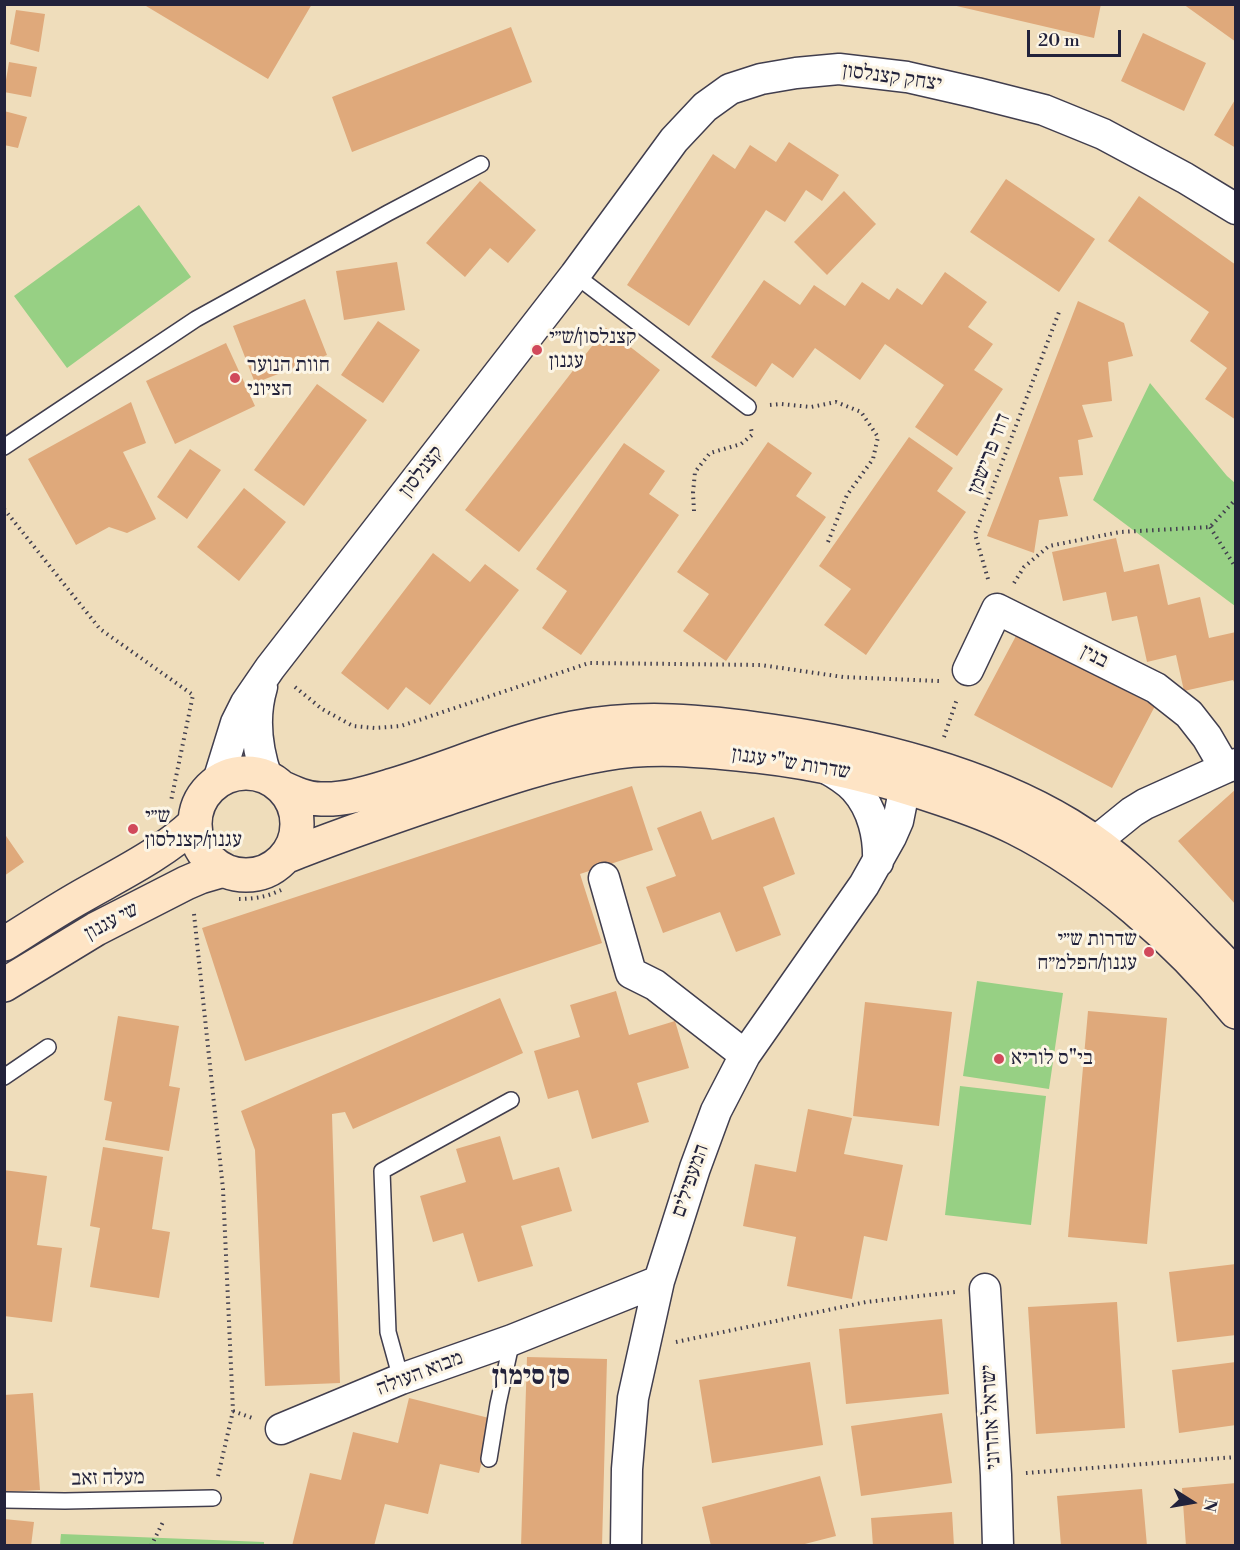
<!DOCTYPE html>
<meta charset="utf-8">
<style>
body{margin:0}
#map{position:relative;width:1240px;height:1550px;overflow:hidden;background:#efddbb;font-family:"Libre Bodoni",serif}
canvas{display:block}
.frame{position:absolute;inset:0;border:6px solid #22223b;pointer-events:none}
.north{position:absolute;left:1162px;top:1472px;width:60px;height:60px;-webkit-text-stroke:4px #fcf5e5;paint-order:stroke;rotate:101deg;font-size:16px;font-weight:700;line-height:24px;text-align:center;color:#22223b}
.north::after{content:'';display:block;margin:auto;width:21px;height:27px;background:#22223b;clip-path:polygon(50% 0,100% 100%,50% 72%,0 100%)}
.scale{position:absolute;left:1027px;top:30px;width:94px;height:27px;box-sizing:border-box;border:3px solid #22223b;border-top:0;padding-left:8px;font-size:18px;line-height:21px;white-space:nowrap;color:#22223b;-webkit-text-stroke:4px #fcf5e5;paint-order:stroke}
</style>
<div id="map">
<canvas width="1240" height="1550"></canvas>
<div class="frame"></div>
<div class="north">N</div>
<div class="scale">20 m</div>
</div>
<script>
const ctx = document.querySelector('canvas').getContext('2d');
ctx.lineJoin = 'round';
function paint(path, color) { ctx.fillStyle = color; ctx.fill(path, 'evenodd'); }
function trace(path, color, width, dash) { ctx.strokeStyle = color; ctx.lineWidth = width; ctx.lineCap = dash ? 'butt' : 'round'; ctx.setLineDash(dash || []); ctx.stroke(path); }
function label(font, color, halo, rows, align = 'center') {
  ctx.font = font + ' "Libre Bodoni","Frank Ruhl Libre",serif'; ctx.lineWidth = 6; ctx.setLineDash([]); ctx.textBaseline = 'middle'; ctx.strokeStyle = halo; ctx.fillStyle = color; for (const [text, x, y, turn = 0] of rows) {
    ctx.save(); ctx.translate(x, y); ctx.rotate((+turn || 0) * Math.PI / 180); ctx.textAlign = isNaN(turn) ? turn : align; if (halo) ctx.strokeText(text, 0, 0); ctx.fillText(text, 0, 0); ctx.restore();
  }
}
paint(new Path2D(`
 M139 205 191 277 67 368 14 296Z
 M1150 383 1227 476 1235 483V606L1093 500Z
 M977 981 1063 993 1049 1089 963 1076Z
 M960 1086 1046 1096 1031 1225 945 1215Z
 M61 1534 264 1542V1546L60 1545Z`), '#97d084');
paint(new Path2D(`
 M147 4H312L268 79 146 6Z
 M948 4H1101L1094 38Z
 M1183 4H1236V42Z
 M16 10 45 14 39 52 10 44Z
 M511 27 532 82 352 152 332 97Z
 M1143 33 1206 63 1184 111 1121 81Z
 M9 62 37 67 31 97 4 92Z
 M1236 98V148L1214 135Z
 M4 111 27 117 18 148 4 145Z
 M789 142 839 175 822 201 806 190 785 222 766 210 689 326 627 285 713 154 735 169 750 145 776 162Z
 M1006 179 1095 239 1059 292 970 232Z
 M480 181 536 230 508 263 490 248 465 277 426 243Z
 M844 191 876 224 827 275 794 242Z
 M1139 196 1236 265V420L1205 399 1227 368 1190 341 1209 312 1108 241Z
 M397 262 405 310 344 320 336 271Z
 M945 272 987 302 968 327 993 344 974 370 1003 389 957 456 915 427 944 385 885 344 860 380 815 348 793 378 772 363 756 387 711 357 764 280 800 305 814 285 845 306 862 282 889 300 897 288 922 305Z
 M305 299 327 355 255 383 233 326Z
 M1078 301 1124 323 1133 356 1108 362 1112 401 1082 405 1093 437 1078 440 1083 475 1059 477 1068 516 1039 520 1034 553 987 536Z
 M378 321 420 350 383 403 341 375Z
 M606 328 660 370 519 552 465 510Z
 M226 343 255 406 175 444 146 381Z
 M317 384 367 420 304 506 254 470Z
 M131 402 146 443 123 452 156 519 127 533 109 527 76 545 28 459Z
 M909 437 953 468 937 491 966 512 866 655 824 625 851 589 819 566Z
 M768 442 812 473 796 496 826 517 726 661 683 631 709 594 677 572Z
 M624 443 665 471 649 494 679 515 581 655 542 628 567 591 536 569Z
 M190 449 221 470 187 519 157 497Z
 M244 488 286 522 239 581 197 547Z
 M1116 538 1124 572 1159 564 1168 605 1200 597 1209 638 1236 632V686L1233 680 1184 691 1176 655 1147 662 1137 616 1112 621 1106 592 1063 601 1052 552Z
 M433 553 470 582 485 564 519 590 430 705 406 687 388 710 341 673Z
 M1017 634 1155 706 1112 788 974 715Z
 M632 786 653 850 580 874 602 943 245 1061 202 928Z
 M1236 789V905L1178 841Z
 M701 811 712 840 774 817 795 874 763 887 781 935 736 952 720 912 663 933 646 887 676 876 657 828Z
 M4 833 24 862 4 876Z
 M616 991 629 1035 675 1021 689 1068 637 1083 649 1122 592 1139 578 1090 548 1099 534 1051 580 1037 570 1005Z
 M500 998 523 1053 353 1129 345 1112 332 1114 340 1383 265 1386 255 1150 241 1111Z
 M865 1002 952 1012 939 1126 853 1116Z
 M1088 1011 1167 1018 1147 1244 1068 1237Z
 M118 1016 179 1026 169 1086 180 1088 169 1151 105 1140 112 1102 104 1100Z
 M808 1109 852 1118 844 1154 903 1165 887 1241 864 1236 852 1299 787 1286 796 1237 743 1226 755 1164 796 1172Z
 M500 1136 513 1180 559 1167 572 1211 521 1226 533 1266 478 1282 463 1233 433 1242 420 1196 466 1182 456 1149Z
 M103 1147 163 1157 152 1229 170 1232 159 1298 90 1287 100 1228 90 1226Z
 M4 1170 47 1176 37 1245 62 1248 52 1322 4 1316Z
 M1236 1264V1335L1177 1342 1169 1272Z
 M1117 1302 1125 1428 1036 1434 1028 1307Z
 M942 1319 949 1394 846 1404 839 1329Z
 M527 1357 607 1359 602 1546H521Z
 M810 1362 823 1445 712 1463 699 1380Z
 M1236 1362V1425L1179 1433 1172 1370Z
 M33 1393 40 1490 4 1492V1395Z
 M409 1398 493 1419 479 1473 440 1464 428 1514 385 1504 374 1546H292L310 1473 341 1480 353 1432 398 1443Z
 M942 1413 952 1483 861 1496 851 1426Z
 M820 1476 836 1536 797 1546H711L702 1507Z
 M1236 1483V1546H1186L1182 1488Z
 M1142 1489 1147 1546H1061L1057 1496Z
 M952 1512 954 1546H873L871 1518Z
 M4 1519 34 1522 31 1546H4Z`), '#dfa97b');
const lane = new Path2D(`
 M575 275 748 407
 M4 447 196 319 388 213 481 164
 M4 1077 48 1047
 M401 1379 388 1332 382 1171 511 1100
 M489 1459 498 1404 512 1340
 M4 1500 65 1501 213 1498`);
const street = new Path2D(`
 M968 670 997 609 1156 688 1189 714 1207 737 1225 768 1236 764
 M262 687C253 717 257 749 267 778
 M824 767C835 773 847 780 855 789 873 809 879 837 878 862
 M218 781 236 723 246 703 270 668 575 275 674 140 705 107 730 89 761 79 796 73 839 69 907 77 977 93 1044 110 1103 134 1185 178 1236 209
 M1095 842 1132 812 1145 804 1225 768
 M604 878 631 973 655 985 745 1055
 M985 1289 996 1475 998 1546
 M281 1429 401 1379 512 1340 659 1281
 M626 1546 627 1469 633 1398 659 1281 695 1168 716 1111 745 1055 864 885 891 837 898 821 905 786 898 764`);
const secondary = new Path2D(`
 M195 824a51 51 0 1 1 102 0a51 51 0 1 1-102 0Z
 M281 787C294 793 307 799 321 799 346 800 370 792 393 785 453 767 511 740 573 728 639 715 705 721 771 731 870 745 983 773 1069 825 1115 853 1155 892 1193 931 1207 946 1223 960 1236 977
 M285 857C337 836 390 818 443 800 496 782 550 763 605 754 655 745 707 751 757 756 820 763 882 778 942 799 966 807 991 816 1015 828 1097 869 1178 941 1236 1012
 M4 944C28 929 51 914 75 900 116 876 160 856 195 823
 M4 985 96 929 186 883 200 877 224 870`);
trace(lane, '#413e4e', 18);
trace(street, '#413e4e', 33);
trace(secondary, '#413e4e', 36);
trace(new Path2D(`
 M770 405 781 404 811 407 836 402 861 412 878 437 873 459 847 495 828 542
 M4 509 100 629 193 695 171 801
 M694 511 693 493 695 472 710 453 741 444 752 435 751 428
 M1210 527 1236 568
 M988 579 975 534 1059 312
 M1014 583 1024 567 1049 546 1120 532 1210 527 1236 499
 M295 687 322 709 353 726 375 728 401 726 589 663 761 665 843 677 939 681
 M944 737 957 699
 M239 899C253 899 267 897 281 890
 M194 914 223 1189 233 1411 218 1476
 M676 1342 866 1302 955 1292
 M233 1411 252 1418
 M1026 1473 1236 1457
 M151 1546 163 1522`), '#413e4e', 4, [1.5, 4.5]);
trace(lane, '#fff', 15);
trace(street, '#fff', 30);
trace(secondary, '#fee4c5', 33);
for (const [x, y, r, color] of [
 [537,350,6,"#d1495b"],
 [235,378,6,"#d1495b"],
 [133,829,6,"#d1495b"],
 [1149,952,6,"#d1495b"],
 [999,1059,6,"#d1495b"]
]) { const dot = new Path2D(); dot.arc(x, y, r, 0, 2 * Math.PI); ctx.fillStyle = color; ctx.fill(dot); trace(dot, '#fcf5e5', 2); }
label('21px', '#22223b', '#fcf5e5', [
 ["יצחק קצנלסון",892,78,8],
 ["דוד פרישמן",990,454,-69],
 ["קצנלסון",422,472,-52],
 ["בנין",1094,657,27],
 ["שדרות ש\"י עגנון",791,764,9],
 ["שי עגנון",112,922,-28],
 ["המעפילים",691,1181,-71],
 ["מבוא העולה",420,1374,-21],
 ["ישראל אהרוני",992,1417,-93],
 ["מעלה זאב",108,1479,-1]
]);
label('21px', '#22223b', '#fcf5e5', [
 ["קצנלסון/ש״י",549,338],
 ["עגנון",549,362],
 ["חוות הנוער",247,366],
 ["הציוני",247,390],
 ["ש״י",145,817],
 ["עגנון/קצנלסון",145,841],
 ["שדרות ש״י",1137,940,"right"],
 ["עגנון/הפלמ״ח",1137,964,"right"],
 ["בי\"ס לוריא",1011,1059]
], 'left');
label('bold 27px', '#22223b', '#fcf5e5', [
 ["סן סימון",531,1378]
]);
</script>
